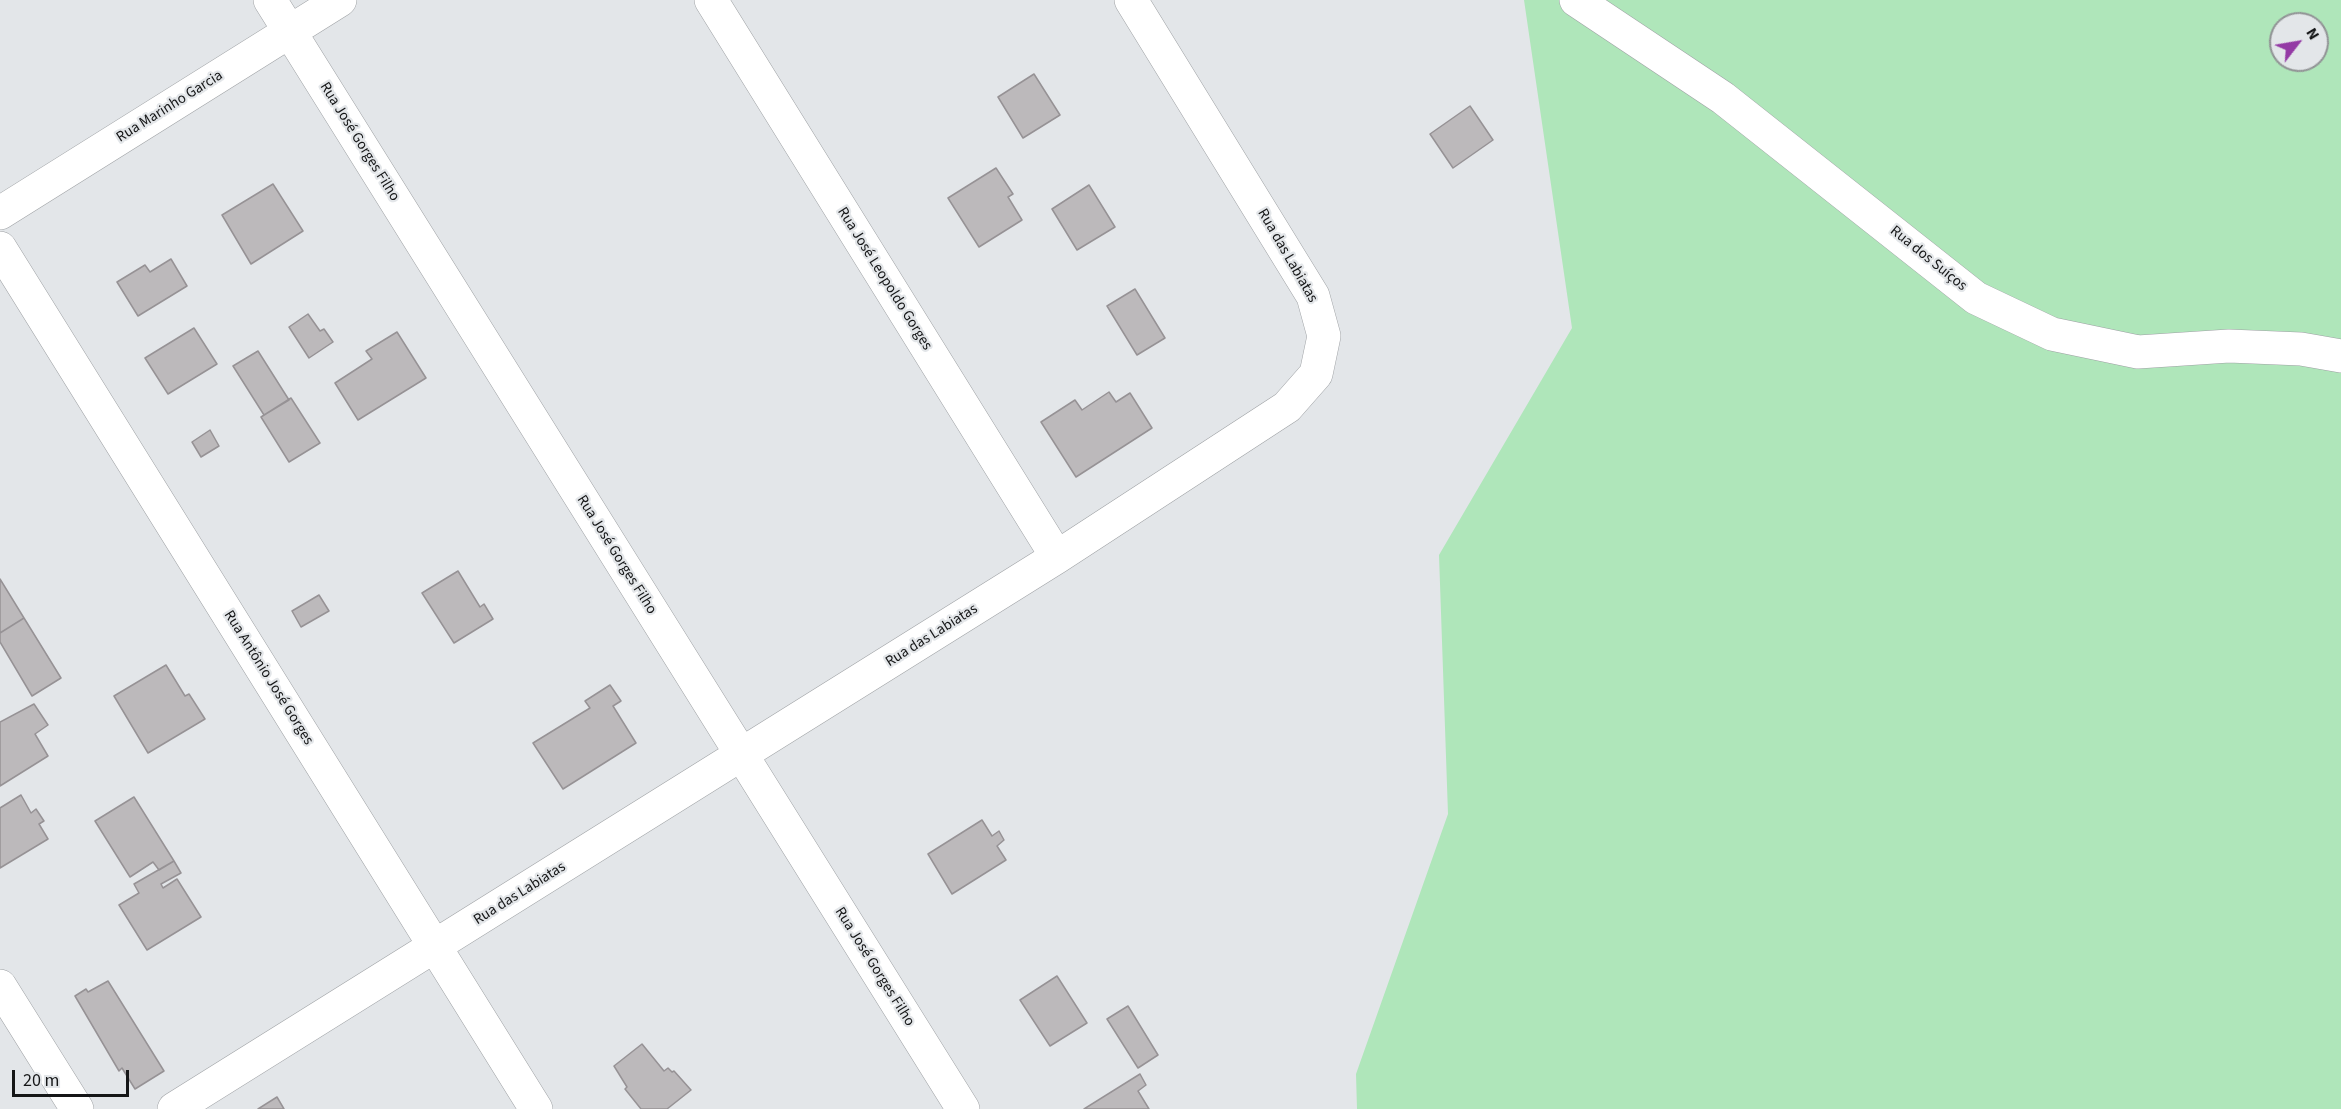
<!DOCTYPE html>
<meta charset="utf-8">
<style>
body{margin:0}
#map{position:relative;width:2341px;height:1109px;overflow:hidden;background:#e3e6e9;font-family:"Source Sans 3",sans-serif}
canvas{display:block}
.north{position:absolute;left:2269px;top:12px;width:60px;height:60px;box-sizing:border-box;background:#e3e6e9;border:2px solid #919395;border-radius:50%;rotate:59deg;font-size:16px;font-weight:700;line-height:24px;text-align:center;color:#151617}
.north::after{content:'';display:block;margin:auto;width:21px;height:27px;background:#943aa5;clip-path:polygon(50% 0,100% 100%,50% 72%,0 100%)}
.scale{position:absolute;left:12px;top:1070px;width:117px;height:27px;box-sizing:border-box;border:3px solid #151617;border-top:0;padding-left:8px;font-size:18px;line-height:21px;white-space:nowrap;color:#151617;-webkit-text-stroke:4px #e3e6e9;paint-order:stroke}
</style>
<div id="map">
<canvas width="2341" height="1109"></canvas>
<div class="north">N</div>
<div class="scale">20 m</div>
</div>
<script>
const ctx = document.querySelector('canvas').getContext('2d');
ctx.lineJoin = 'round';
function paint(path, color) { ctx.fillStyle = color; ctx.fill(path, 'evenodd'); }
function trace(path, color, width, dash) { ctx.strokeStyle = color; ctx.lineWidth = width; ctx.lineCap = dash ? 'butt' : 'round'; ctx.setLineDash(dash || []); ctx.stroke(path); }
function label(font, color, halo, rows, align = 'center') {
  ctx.font = font + ' "Source Sans 3",sans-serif'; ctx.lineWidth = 4.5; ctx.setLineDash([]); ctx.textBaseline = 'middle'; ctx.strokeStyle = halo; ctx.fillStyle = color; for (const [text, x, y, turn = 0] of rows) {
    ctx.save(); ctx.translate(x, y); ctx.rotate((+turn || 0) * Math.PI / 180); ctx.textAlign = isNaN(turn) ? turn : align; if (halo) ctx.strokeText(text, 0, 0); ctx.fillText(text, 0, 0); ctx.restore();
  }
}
paint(new Path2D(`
 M1524 0H2341V1109H1357L1356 1074 1448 814 1439 555 1572 328ZM2281 24H2317V60H2281Z`), '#afe6ba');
const building = new Path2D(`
 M1034 74 1060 115 1023 138 998 97Z
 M1470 106 1493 140 1453 168 1430 134Z
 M996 168 1013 194 1008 197 1022 220 979 247 948 198Z
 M273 184 303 231 251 264 222 215Z
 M1089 185 1115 227 1077 250 1052 209Z
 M171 259 187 286 138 316 117 282 145 265 150 272Z
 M1135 289 1165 338 1137 355 1107 306Z
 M308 314 320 331 324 329 333 342 309 358 289 327Z
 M194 328 217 364 168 394 145 358Z
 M397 332 426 378 358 420 335 383 372 359 366 351Z
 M258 351 289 400 264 415 233 366Z
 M1109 392 1116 402 1130 393 1152 428 1076 477 1041 422 1075 400 1082 410Z
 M291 398 320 443 289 462 261 417Z
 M210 430 219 446 201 457 192 442Z
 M458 571 480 607 484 604 493 619 454 643 422 593Z
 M0 579 24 618 0 633Z
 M319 595 329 611 301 627 292 611Z
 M24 618 61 678 32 696 0 642V633Z
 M166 665 185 696 189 694 205 719 148 753 114 696Z
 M610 685 621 701 613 706 636 743 563 789 533 743 590 708 585 701Z
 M34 704 48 725 35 734 48 756 0 786V722Z
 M21 795 31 813 36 809 44 821 39 824 48 839 0 868V808Z
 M134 797 174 861 159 870 153 862 130 877 95 821Z
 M982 820 992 836 999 831 1004 840 997 846 1006 860 952 894 928 854Z
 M174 861 181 873 161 884 163 888 177 879 201 917 147 950 119 905 139 893 134 884Z
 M1057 976 1087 1023 1050 1046 1020 1000Z
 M108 981 164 1071 135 1089 122 1068 119 1071 75 996 86 989 88 992Z
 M1128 1006 1158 1055 1138 1068 1107 1019Z
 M642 1044 664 1071 668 1068 672 1072 674 1071 691 1090 667 1109H641L625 1089 627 1087 614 1066Z
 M1140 1074 1146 1085 1138 1091 1149 1109H1084Z
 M277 1097 284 1109H258Z`);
paint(building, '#bcb9bb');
trace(building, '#969295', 1.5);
const minor = new Path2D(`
 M270 0 963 1109
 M711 0 1057 557
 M1576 0 1723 98 1976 298 2052 334 2138 352 2229 346 2301 349 2341 356
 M0 213 340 0
 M0 248 536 1109
 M0 986 77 1109
 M174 1109 1057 557 1287 407 1316 374 1324 336 1313 296 1131 0`);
trace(minor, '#9ea1a4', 34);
trace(minor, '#fff', 33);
label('15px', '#151617', '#e3e6e9', [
 ["Rua Marinho Garcia",170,107,-32],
 ["Rua José Gorges Filho",359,142,58],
 ["Rua das Labiatas",1287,256,60],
 ["Rua dos Suíços",1928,259,39],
 ["Rua José Leopoldo Gorges",884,279,58],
 ["Rua José Gorges Filho",616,555,58],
 ["Rua das Labiatas",932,636,-32],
 ["Rua Antônio José Gorges",268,678,58],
 ["Rua das Labiatas",520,894,-32],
 ["Rua José Gorges Filho",874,967,58]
]);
</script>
